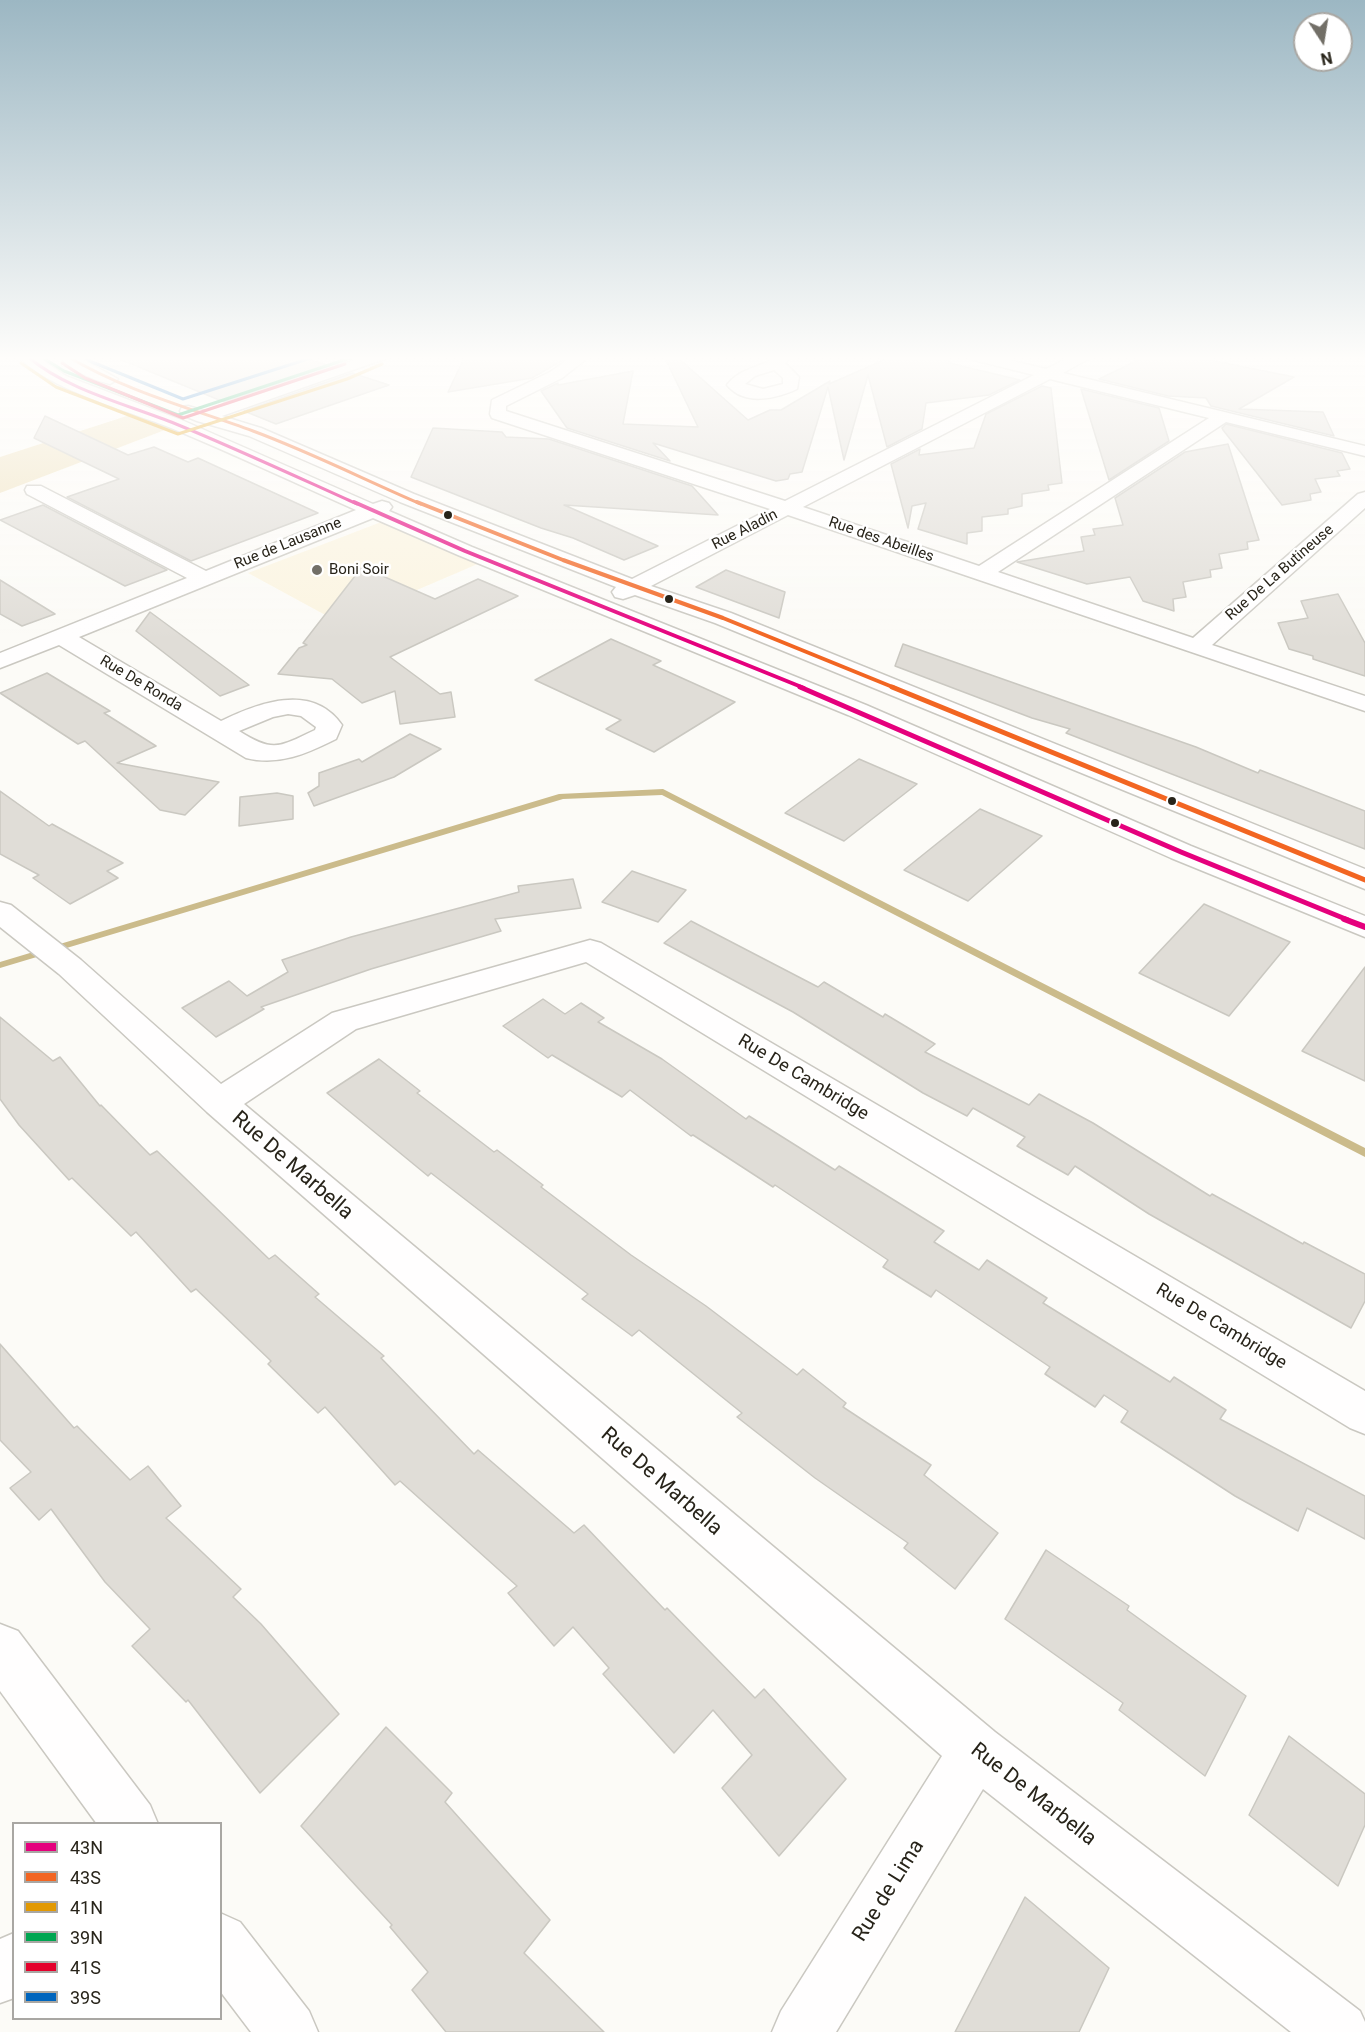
<!DOCTYPE html>
<style>
body{margin:0}
#map{position:relative;width:1365px;height:2032px;overflow:hidden;background:#fcfbf7;font-family:Roboto,sans-serif}
canvas{display:block}
.legend{position:absolute;left:12px;top:1822px;width:210px;height:198px;box-sizing:border-box;background:#fff;border:2px solid #a9a7a3;margin:0;padding:8px 10px;list-style:none;font-size:18px;color:#28241a}
.legend li{display:flex;align-items:center;gap:12px;height:30px}
.legend b{width:30px;border:2px solid #a9a7a3}
.north{position:absolute;left:1293px;top:12px;width:60px;height:60px;box-sizing:border-box;background:#fff;border:2px solid #a9a7a3;border-radius:50%;rotate:168deg;font-size:16px;font-weight:700;line-height:24px;text-align:center;color:#28241a}
.north::after{content:'';display:block;margin:auto;width:21px;height:27px;background:#726f67;clip-path:polygon(50% 0,100% 100%,50% 72%,0 100%)}
</style>
<div id="map">
<canvas width="1365" height="2032"></canvas>
<ul class="legend">
<li><b style="height:8px;background:#e5007d"></b>43N</li>
<li><b style="height:8px;background:#f26522"></b>43S</li>
<li><b style="height:8px;background:#e29903"></b>41N</li>
<li><b style="height:8px;background:#00a651"></b>39N</li>
<li><b style="height:8px;background:#e4002b"></b>41S</li>
<li><b style="height:8px;background:#0065bd"></b>39S</li>
</ul>
<div class="north">N</div>
</div>
<script>
const ctx = document.querySelector('canvas').getContext('2d');
ctx.lineJoin = 'round';
function paint(path, color) { ctx.fillStyle = color; ctx.fill(path, 'evenodd'); }
function trace(path, color, width, dash) { ctx.strokeStyle = color; ctx.lineWidth = width; ctx.lineCap = dash ? 'butt' : 'round'; ctx.setLineDash(dash || []); ctx.stroke(path); }
function label(font, color, halo, rows, align = 'center') {
  ctx.font = font + ' Roboto,sans-serif'; ctx.lineWidth = 5; ctx.setLineDash([]); ctx.textBaseline = 'middle'; ctx.strokeStyle = halo; ctx.fillStyle = color; for (const [text, x, y, turn = 0] of rows) {
    ctx.save(); ctx.translate(x, y); ctx.rotate((+turn || 0) * Math.PI / 180); ctx.textAlign = isNaN(turn) ? turn : align; if (halo) ctx.strokeText(text, 0, 0); ctx.fillText(text, 0, 0); ctx.restore();
  }
}
paint(new Path2D(`
 M389 519 487 560 340 623 248 573Z`), '#fbf4e0');
paint(new Path2D(`
 M142 411 178 425 0 493V457Z`), '#efe2bf');
paint(new Path2D(`
 M663 789 1365 1148V1157L662 795 563 799 0 968V962L559 794Z`), '#cbbb8b');
const building = new Path2D(`
 M112 356H297L330 366 224 402Z
 M465 356H570L532 378 448 392Z
 M664 356H676L748 420 770 410H781L830 381 829 384 893 356H948L949 363 1020 380 989 395 926 403 922 429 887 447 868 375 844 460 828 387 802 472 790 474 788 479 776 481 653 443 670 461 567 428 541 391 558 383V385L633 371 623 424 698 427Z
 M1146 356H1190L1294 377 1239 409 1323 412 1334 436 1211 406 1206 398 1168 396 1099 379Z
 M352 373 389 385 276 424 244 411Z
 M1042 386 1051 388 1062 483 1048 485 1049 490 1022 494V506L1008 509V514L982 517V531L967 533V544L918 529 926 503 912 506 908 528 891 464 920 449 919 455 974 448 986 414Z
 M1081 389 1159 408 1169 441 1109 480Z
 M45 416 128 455 154 447 188 462 198 458 318 513 191 561 67 497 119 479 34 438Z
 M1226 424 1342 453 1350 469 1337 471 1340 476 1315 479 1321 492 1310 494 1311 500 1282 505 1223 430 1222 428Z
 M433 428 502 432 506 437 549 439 692 486 718 515 564 505 658 546 624 560 573 538 541 528 411 477Z
 M1228 444 1259 540 1247 542 1248 549 1219 554 1222 568 1210 570 1211 577 1183 582 1186 597 1173 599 1174 611 1143 601 1130 577 1087 584 1017 562 1084 551 1081 537 1095 535 1093 529 1123 525 1115 498 1185 452Z
 M43 505 167 570 125 586 0 520Z
 M362 567 435 599 478 579 518 596 390 657 440 694 451 692 455 717 400 724 395 691 362 703 332 679 278 674 299 648 307 645 303 643Z
 M726 570 785 592 779 618 696 587Z
 M0 580 55 614 22 626 0 614Z
 M1338 594 1365 643V676L1313 659V656L1289 649 1278 623 1308 618 1301 601Z
 M150 612 249 685 220 696 136 631Z
 M611 639 661 661 653 665 735 702 654 752 606 729 621 720 535 680Z
 M903 644 1196 747 1258 773 1260 770 1365 811V849L1066 733 1070 729 1032 718 895 666Z
 M47 673 110 711 104 713 156 746 117 763 219 782 185 815 160 810 85 741 78 744 0 693Z
 M410 734 441 749 394 777 314 806 308 793 319 786V773L359 759 362 762Z
 M859 759 917 784 844 841 785 813Z
 M0 791 49 826 52 824 123 863 107 871 118 878 70 904 33 878 39 875 0 854Z
 M277 793 293 796V819L239 826 240 797Z
 M980 809 1042 836 968 901 904 870Z
 M632 871 686 890 658 922 602 902Z
 M573 879 581 908 495 919 501 931 371 969 261 1007 264 1009 216 1037 182 1008 229 981 247 996 288 972 282 960 351 937 519 892 518 886Z
 M1204 904 1290 942 1229 1016 1139 973Z
 M691 921 818 987 824 982 883 1017 885 1014 935 1044 925 1052 1029 1105 1039 1094 1093 1123 1210 1196 1212 1194 1303 1244 1304 1242 1365 1274V1301L1351 1328 1149 1214 1075 1166 1068 1175 1017 1146 1025 1137 973 1108 967 1116 923 1093 793 1012 664 943Z
 M1365 967V1081L1302 1051Z
 M543 999 565 1014 581 1003 604 1018 598 1022 662 1059 746 1119 749 1116 835 1170 839 1166 944 1231 934 1242 979 1270 987 1260 1047 1298 1043 1303 1170 1382 1174 1377 1226 1410 1220 1419 1365 1496V1539L1307 1508 1298 1531 1235 1496 1121 1422 1128 1411 1104 1395 1095 1407 1045 1374 1050 1367 936 1290 931 1297 883 1267 888 1260 775 1185 773 1187 693 1135 691 1136 630 1090 622 1097 552 1055 548 1058 503 1026Z
 M0 1017 53 1061 60 1057 100 1106 101 1105 150 1155 157 1151 269 1259 275 1255 319 1294 315 1297 384 1356 381 1358 474 1454 478 1450 574 1533 584 1525 665 1610 667 1608 755 1698 764 1689 846 1779 779 1856 722 1788 752 1755 713 1710 674 1753 603 1674 609 1668 573 1627 554 1646 508 1593 517 1586 400 1481 395 1485 325 1407 318 1413 268 1364 271 1361 196 1289 191 1292 136 1232 131 1236 72 1178 69 1180 19 1125 0 1099Z
 M379 1059 420 1091 417 1093 494 1152 497 1150 543 1185 541 1187 631 1255 706 1306 797 1375 803 1369 846 1403 843 1407 931 1465 924 1475 998 1533 955 1589 904 1548 908 1543 815 1478 737 1417 742 1413 639 1330 632 1336 582 1299 588 1294 431 1173 428 1176 327 1093Z
 M0 1344 74 1428 77 1426 130 1480 148 1466 181 1506 166 1518 241 1589 233 1597 261 1624 339 1714 260 1793 188 1700 186 1702 132 1646 150 1629 105 1582 51 1509 39 1520 10 1488 31 1472 0 1440Z
 M1046 1550 1129 1606 1127 1610 1246 1696 1205 1776 1119 1710 1123 1703 1005 1619Z
 M386 1727 452 1793 445 1802 550 1920 524 1953 604 2032H446L412 1990 428 1972 390 1927 392 1925 301 1826Z
 M1289 1736 1365 1794V1825L1338 1886 1249 1815Z
 M1025 1897 1109 1968 1079 2032H955Z`);
paint(building, '#e0ddd7');
trace(building, '#cac8c1', 1.5);
const minor = new Path2D(`
 M19 356H36L66 376 184 421 373 504 382 501 389 503 392 507 389 511 472 547 866 705 1191 846 1365 916V937L1171 858 848 715 458 555 373 518 79 637 221 721C258 703 312 682 342 725L336 739C306 754 279 766 246 758L59 645 0 668V653L187 578 27 494 25 490 27 486H41L206 571 356 510C295 483 234 454 171 428 134 413 42 387 19 356ZM288 714 301 716 316 727 315 730C279 747 274 753 239 731L273 717Z
 M59 356H77L118 379 110 384C93 380 70 370 59 356Z
 M366 356H387L384 359 222 416 261 428 414 494 632 579 770 509 492 418 490 414 492 400 550 372 573 356H590L562 378 506 406V411L785 501 1034 375 970 359 968 356H992L1046 369 1072 356H1090L1088 359 1063 373 1365 446V456L1226 422 998 572 1193 638 1358 494 1365 492V508L1212 645 1365 696V711L788 515 651 586 731 613 1365 869V889L715 623 635 595 623 599 615 597 612 592 616 587 400 502 249 436 197 421 182 415 180 411 182 407 188 406 205 411ZM1050 379 1209 418 979 566 803 507Z
 M775 356H790L785 363 799 377 797 389C776 399 744 406 727 385 741 366 767 367 775 356ZM774 370 783 378V384L763 389 745 384 755 376Z
 M0 902 11 905 81 960 221 1084 332 1013 590 940 601 943 1365 1391V1434L1350 1428 586 962 356 1029 244 1104 995 1732 1360 2011 1365 2022V2032H1291L983 1789 836 2032H772L781 2011 942 1756 207 1112 59 974 0 927Z
 M0 1624 18 1631 150 1805 158 1824H97L0 1691Z
 M220 1913 240 1922 309 2011 318 2032H251L220 1991Z
 M14 1933V1998L0 2003V1939Z`);
trace(minor, '#cac8c1', 3);
paint(minor, '#fffefe');
trace(new Path2D(`
 M27 356C68 391 127 404 176 424 237 449 297 477 357 504`), '#e5007d', 3);
trace(new Path2D(`
 M354 502 465 551 804 688`), '#e5007d', 4);
trace(new Path2D(`
 M800 687 1181 852 1348 920`), '#e5007d', 5);
trace(new Path2D(`
 M1344 919 1365 927`), '#e5007d', 6);
trace(new Path2D(`
 M67 356C125 391 190 408 253 431 310 452 365 480 421 504`), '#f26522', 3);
trace(new Path2D(`
 M417 502 563 560 723 618 895 688`), '#f26522', 4);
trace(new Path2D(`
 M892 687 1365 880`), '#f26522', 5);
trace(new Path2D(`
 M21 363 56 387 178 434 347 379 382 364`), '#e29903', 3);
trace(new Path2D(`
 M40 356 64 371 178 415 356 356`), '#00a651', 3);
trace(new Path2D(`
 M62 363 85 378 183 418 345 364`), '#e4002b', 3);
trace(new Path2D(`
 M83 356 92 362 183 399 317 356`), '#0065bd', 3);
const sky = ctx.createLinearGradient(0, 0, 0, 640);
sky.addColorStop(0, '#9cb7c3');
sky.addColorStop(0.56, '#fefdfb');
sky.addColorStop(1, '#fefdfb00');
ctx.fillStyle = sky;
ctx.fillRect(0, 0, 1365, 640);
for (const [x, y, r, color] of [
 [448,515,5,"#28241a"],
 [317,570,6,"#726f67"],
 [669,599,5,"#28241a"],
 [1172,801,5,"#28241a"],
 [1115,823,5,"#28241a"]
]) { const dot = new Path2D(); dot.arc(x, y, r, 0, 2 * Math.PI); ctx.fillStyle = color; ctx.fill(dot); trace(dot, '#fff', 2); }
label('15px', '#28241a', '#fff', [
 ["Rue Aladin",745,530,-27],
 ["Rue des Abeilles",881,540,19],
 ["Rue de Lausanne",288,544,-22],
 ["Rue De La Butineuse",1280,573,-41],
 ["Rue De Ronda",141,684,31]
]);
label('15px', '#28241a', '#fff', [
 ["Boni Soir",329,570]
], 'left');
label('18px', '#28241a', '#fff', [
 ["Rue De Cambridge",803,1078,31],
 ["Rue De Cambridge",1221,1327,31]
]);
label('21px', '#28241a', '#fff', [
 ["Rue De Marbella",292,1166,41],
 ["Rue De Marbella",661,1482,41],
 ["Rue De Marbella",1033,1795,38],
 ["Rue de Lima",889,1891,-58]
]);
</script>
